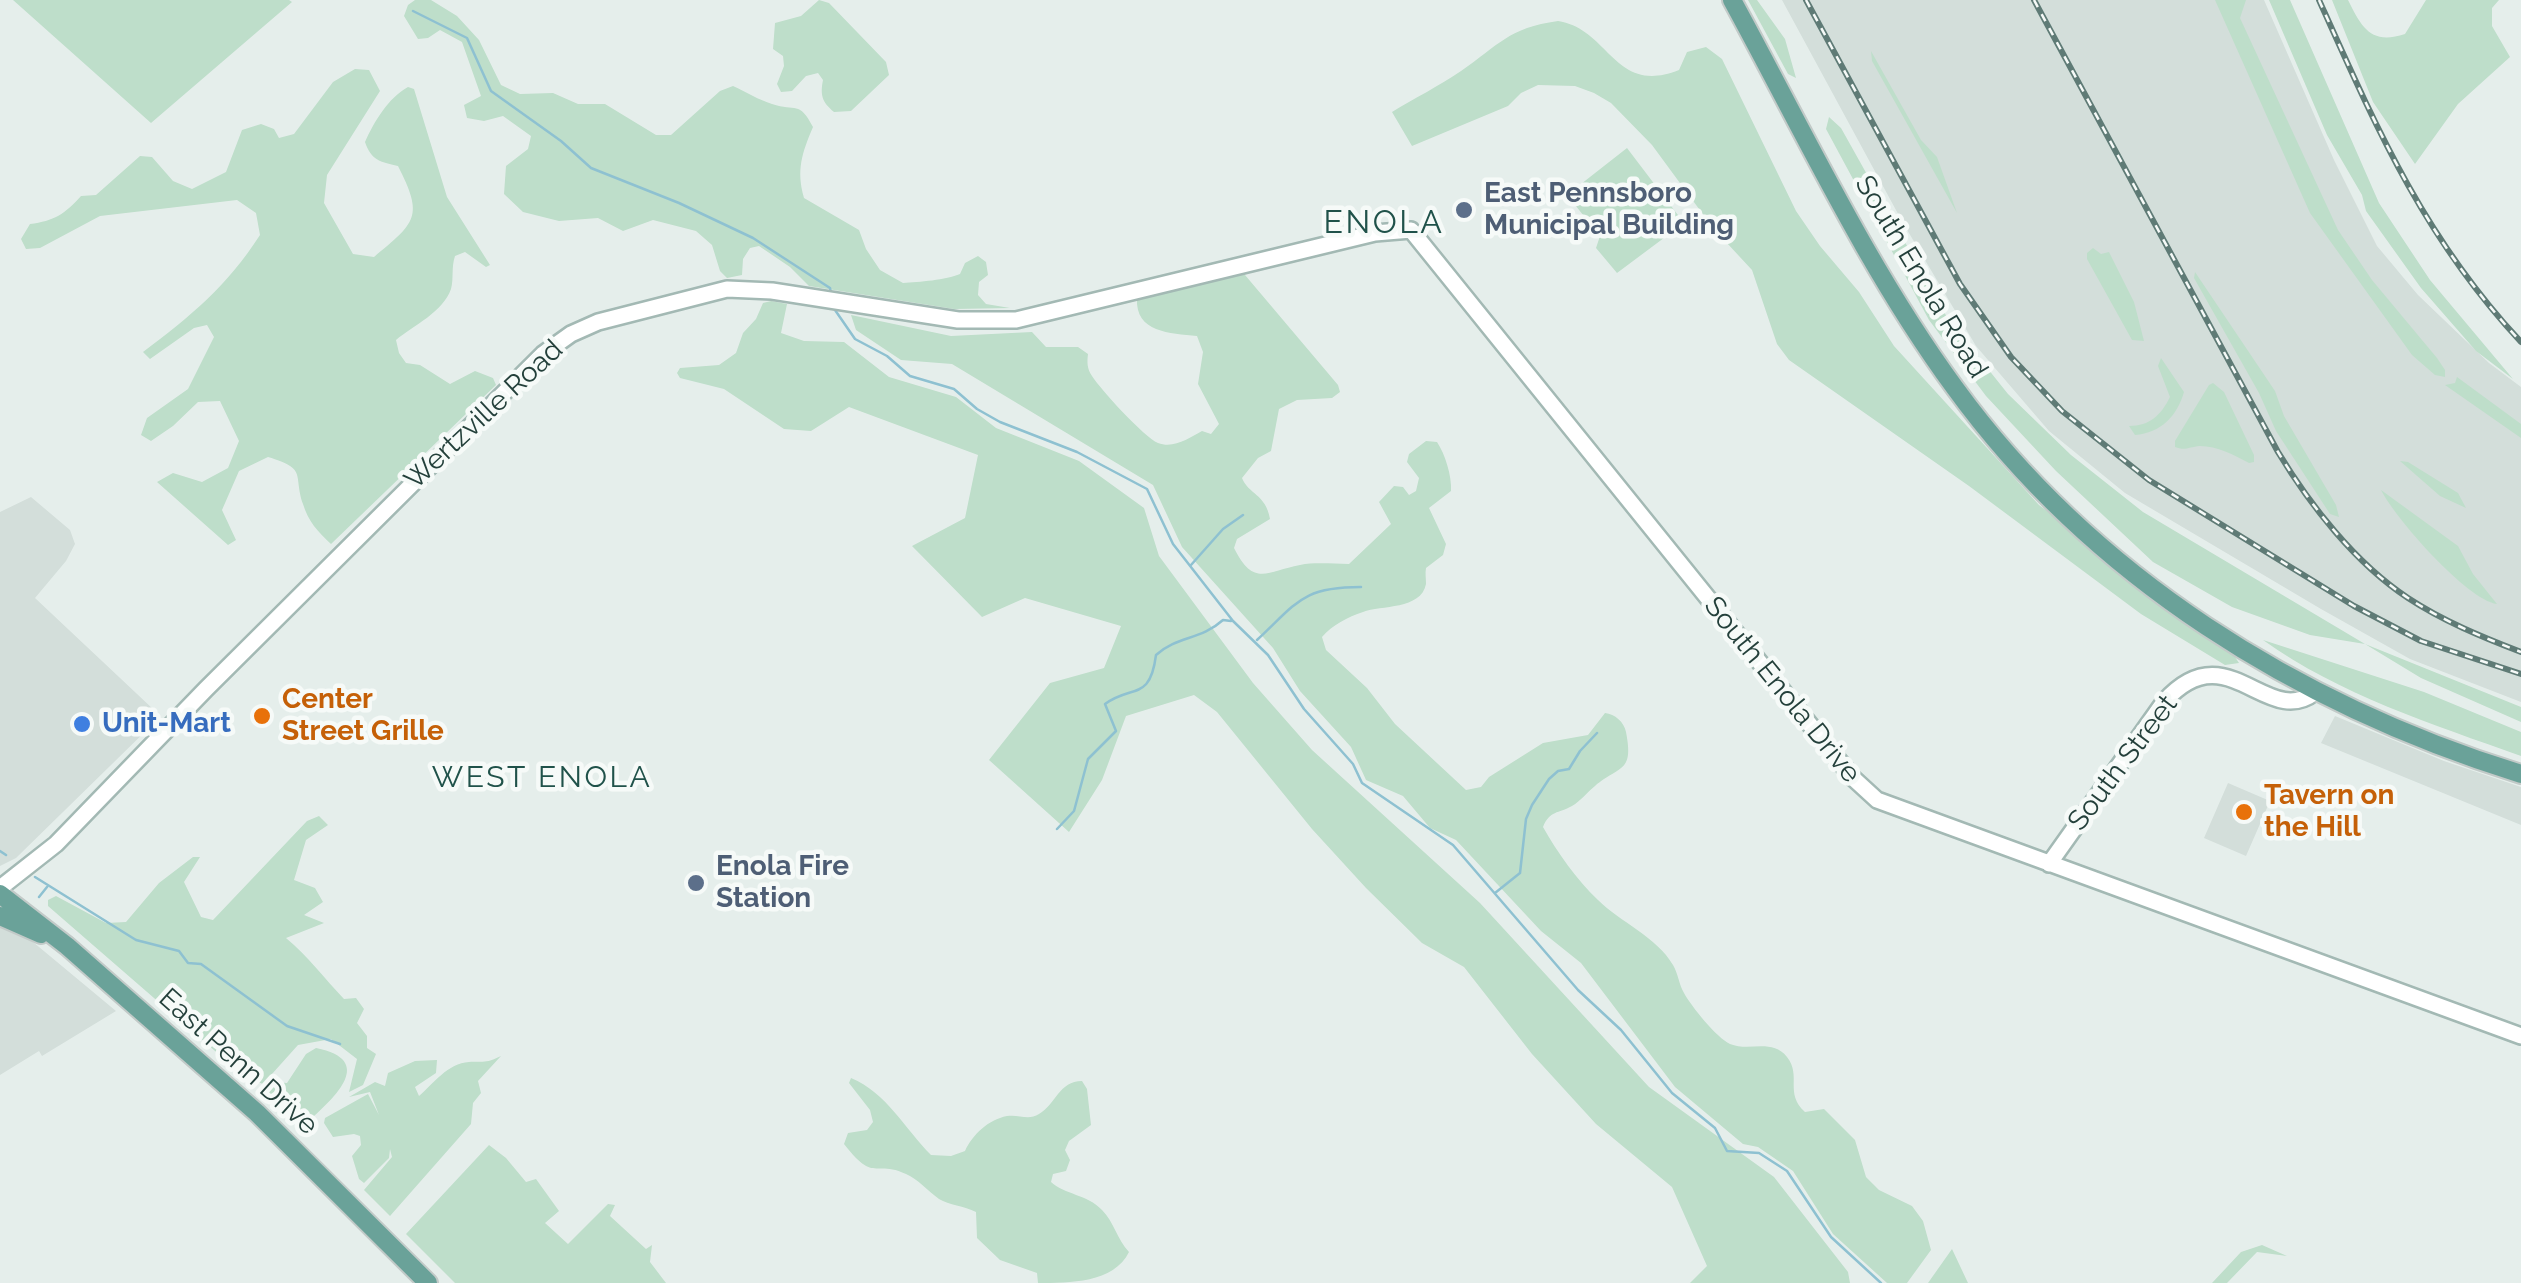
<!DOCTYPE html>
<style>
body{margin:0}
canvas{display:block;background:#e5eeeb}
</style>
<canvas width="2521" height="1283"></canvas>
<script>
const ctx = document.querySelector('canvas').getContext('2d');
ctx.lineJoin = 'round';
function paint(path, color) { ctx.fillStyle = color; ctx.fill(path, 'evenodd'); }
function trace(path, color, width, dash) { ctx.strokeStyle = color; ctx.lineWidth = width; ctx.lineCap = dash ? 'butt' : 'round'; ctx.setLineDash(dash || []); ctx.stroke(path); }
function label(font, color, halo, rows, align = 'center') {
  ctx.font = font + ' Raleway,sans-serif'; ctx.lineWidth = 9; ctx.setLineDash([]); ctx.textBaseline = 'middle'; ctx.strokeStyle = halo; ctx.fillStyle = color; for (const [text, x, y, turn = 0] of rows) {
    ctx.save(); ctx.translate(x, y); ctx.rotate((+turn || 0) * Math.PI / 180); ctx.textAlign = isNaN(turn) ? turn : align; if (halo) ctx.strokeText(text, 0, 0); ctx.fillText(text, 0, 0); ctx.restore();
  }
}
paint(new Path2D(`
 M1782 0H2264L2334 160 2377 246 2418 295 2489 363 2521 387V702L2410 659 2321 609 2125 493 2049 431 1976 346 1903 223Z
 M31 497 70 530 75 544 66 561 35 598 153 709 157 720 16 858 0 866V512Z
 M2335 716 2444 761 2521 787V825L2321 743Z
 M2228 783 2270 801 2246 856 2204 838Z
 M0 920 15 927 116 1011 42 1056 39 1051 0 1075Z`), '#d3deda');
paint(new Path2D(`
 M13 0H289L292 2 151 123Z
 M415 0H431L457 16 479 40 501 85 520 94 553 93 578 104H605L656 135H671L720 91 733 86C746 92 759 100 772 104 796 112 799 100 813 127 802 153 796 170 804 198L859 230 866 249 880 270 903 283C919 282 946 280 960 274L965 263 978 256 986 262 988 275 979 282 978 295 986 304 1010 308 954 309 809 286 790 267 759 246 750 248 743 259 742 275 727 278 720 271 712 245 696 231 653 220 623 231 598 218 559 221 523 212 504 194 506 166 528 149 531 136 503 116 484 121 467 118 464 105 481 96 462 42 440 30 428 38 418 39 404 16 408 5Z
 M819 0 829 3 886 62 889 75 851 111 834 112C822 102 820 95 823 80L818 73 806 76 792 91 781 92 777 84 784 66 783 56 773 49 775 23 801 16Z
 M1748 0H1757L1785 39 1796 78 1788 74Z
 M2215 0H2246L2240 18 2338 230 2372 280 2437 358 2445 370V377L2435 375 2412 355 2310 213Z
 M2269 0H2290L2379 203 2430 280 2513 379 2476 351 2421 288 2366 211 2362 195 2327 135Z
 M2332 0H2348C2362 28 2371 45 2405 34L2426 0H2499L2492 8V26L2510 57 2458 104 2415 164 2373 102Z
 M1558 21C1610 29 1614 96 1679 70L1687 52 1706 47 1722 59 1796 211 1820 246 1859 292 1894 346 2039 505 2229 648 2239 663 2225 665 2141 614 1969 486 1789 360 1777 344 1752 270 1713 228 1652 145 1611 103 1594 93 1575 86 1538 85 1521 93 1508 106 1412 146 1392 112C1415 98 1439 86 1461 71 1499 45 1508 28 1558 21Z
 M1871 51 1921 140 1937 157 1957 213 1872 61Z
 M355 69 369 70 380 91 327 175 324 203 353 254 374 257C416 222 424 217 398 166 380 162 371 160 365 142 374 122 388 98 408 87L414 89 447 197 490 265 486 267 465 252 455 256C451 268 454 278 451 289 443 312 413 326 396 340L399 353 406 363 420 365 450 384 475 371 493 378 496 385 331 544C318 532 308 521 303 504 293 474 308 469 268 457L239 471 222 510 236 540 228 545 157 482 173 473 202 482 228 468 239 441 220 401 198 402 173 426 151 441 141 435 147 418 188 389 214 337 207 325 194 328 150 359 143 352C191 316 227 286 260 235L256 213 237 200 100 216 40 248 26 249 21 239 30 224C54 221 65 214 81 196L96 195 140 156 152 157 173 181 192 189 226 172 242 130 261 124 274 129 279 138 294 134 333 82Z
 M1829 117 1841 128 1948 319 2008 394 2071 455 2143 512 2365 644 2521 707V722L2421 678 2365 644 2310 635 2232 607 2153 562 2056 471 1986 396 1929 320 1826 129Z
 M1627 148 1684 223 1617 273 1596 248 1600 236 1567 195Z
 M2093 248 2101 254 2109 252 2134 302 2144 341 2132 340 2087 259V253Z
 M2195 272 2275 391 2284 416 2336 505 2339 517 2330 514 2276 431 2259 393 2194 278Z
 M1238 273 1245 275 1338 385 1340 392 1332 398 1297 400 1279 409 1271 451 1258 458 1242 478C1248 494 1266 494 1270 519L1237 539 1234 548C1254 588 1267 571 1300 565 1315 562 1333 564 1349 564L1391 524 1379 502 1394 486 1403 487 1409 495 1416 491 1419 478 1407 462 1409 454 1426 441 1437 442C1445 454 1452 476 1451 491L1429 508 1446 544 1443 555 1426 568C1425 573 1426 579 1426 584 1421 610 1381 605 1363 612 1348 617 1332 625 1322 637L1326 650 1367 688 1395 724 1466 790 1481 787 1489 777 1543 743 1588 735 1605 713C1615 714 1624 722 1626 732 1634 773 1620 765 1595 786 1587 792 1581 801 1572 806 1558 814 1550 810 1543 827 1557 852 1577 880 1598 900 1620 922 1657 937 1673 965 1678 973 1679 985 1684 993 1691 1006 1717 1038 1730 1044 1749 1052 1772 1038 1787 1057 1802 1076 1784 1093 1805 1112L1824 1109 1855 1140 1866 1177 1879 1190 1912 1206 1923 1221 1931 1250 1907 1283H1887L1833 1234 1793 1171 1758 1147 1743 1144 1675 1087 1581 963 1541 931 1456 840 1430 828 1403 796 1366 780 1351 747 1300 691 1273 648 1182 547 1153 485 952 364 901 360 856 330 851 315 951 336 1032 332 1046 347H1078L1088 354C1087 362 1087 369 1092 376 1101 390 1144 437 1158 443 1174 449 1189 438 1202 431L1211 434 1219 424 1198 384 1203 352 1197 336C1170 333 1135 333 1137 298Z
 M771 301 787 304 781 333 804 341 844 342 889 377 956 397 996 428 1079 461 1144 508 1159 556 1253 683 1312 750 1480 903 1649 1087 1774 1177 1848 1272 1850 1283H1690L1707 1266 1672 1187 1596 1124 1532 1054 1464 967 1422 943 1366 888 1312 829 1217 712 1194 695 1126 716 1102 780 1069 832 989 760 1050 683 1104 668 1121 626 1025 598 982 617 912 546 965 518 978 455 849 407 811 431 784 429 724 389 680 378 677 373 680 368 719 365 736 353 743 333 756 319 763 303Z
 M2161 358 2184 392C2177 416 2161 433 2135 435L2129 426C2150 426 2161 415 2170 397L2158 366Z
 M2457 377 2521 424V438L2445 385 2455 383Z
 M2213 383 2224 392 2254 455V462L2249 463C2234 455 2217 446 2200 446 2189 447 2185 451 2175 447V441L2209 385Z
 M2400 461 2408 462 2458 493 2466 508 2440 496Z
 M2381 490 2458 546 2473 574 2497 604C2467 600 2395 518 2381 490Z
 M2263 640 2424 692 2521 732V756C2432 724 2340 695 2263 640Z
 M319 816 328 825 306 840 294 880 315 888 323 902 304 915 324 923 286 938C308 956 324 978 344 999L356 998 364 1009 357 1023 367 1036V1048L376 1054 363 1085 349 1092 357 1059 331 1039 298 1045 263 1084 245 1077 48 906V900L56 896 106 923 126 922 159 883 193 857H200L184 882 201 917 213 920 307 821Z
 M316 1048C376 1060 335 1097 310 1120L304 1118 299 1106 293 1101 283 1104 273 1101 268 1089 274 1082 287 1083 306 1054Z
 M501 1056 478 1081 481 1093 473 1103 471 1124 390 1216 364 1190 392 1157 390 1149 389 1158 364 1183 359 1179 352 1156 361 1145 360 1136 354 1134 333 1137 324 1123 325 1118 368 1094 379 1115 370 1092 349 1097 375 1082 385 1086 388 1073 415 1061 437 1060 436 1073 415 1087 419 1096C433 1084 448 1063 469 1062 485 1061 484 1064 501 1056Z
 M851 1078C887 1093 905 1129 931 1155L951 1156 965 1151C973 1134 988 1120 1007 1116 1019 1114 1028 1121 1039 1114 1056 1104 1059 1081 1082 1081L1087 1089 1091 1125 1069 1141 1065 1150 1070 1160 1066 1171 1053 1174 1051 1182C1065 1195 1087 1194 1102 1210 1114 1222 1117 1239 1129 1252 1114 1283 1069 1283 1038 1283L1037 1273 1000 1260 977 1238 976 1212C964 1206 949 1205 939 1199 928 1191 918 1179 906 1174 874 1159 875 1184 844 1144L848 1133 867 1130 873 1122 870 1110 849 1083Z
 M489 1145 506 1158 526 1182 536 1179 559 1211 545 1223 568 1244 608 1204 615 1205 610 1216 646 1249 652 1245 650 1262 666 1283H455L406 1234Z
 M2262 1245 2287 1256 2257 1252 2227 1283H2212L2241 1252Z
 M1952 1249 1968 1283H1928Z`), '#bedeca');
trace(new Path2D(`
 M413 11 467 38 491 91 561 141 591 168 679 203 753 238 830 288 831 293
 M835 310 855 339 887 356 910 376 954 389 977 409 1000 422 1077 452 1147 489 1173 544 1233 621 1268 655 1304 709 1353 764 1362 783 1453 845 1578 990 1621 1030 1672 1093 1715 1128 1727 1151 1759 1153 1787 1171 1831 1237 1881 1283
 M1191 565 1223 529 1243 515
 M1257 640C1298 602 1302 587 1361 587
 M1057 829 1074 811 1088 759 1116 731 1105 704C1132 684 1150 702 1156 655 1177 636 1201 640 1223 620L1231 621
 M0 851 6 855
 M35 877 136 940 179 951 188 963 201 964 287 1026 340 1044
 M1495 893 1520 873 1526 819 1532 805 1549 779 1558 771 1569 769 1580 751 1597 733
 M39 897 47 887`), '#8ec1d1', 2.5);
const secondary = new Path2D(`
 M2049 864 2164 702C2227 631 2267 730 2315 692
 M0 888 56 844 206 689 543 354 571 334 598 322 727 289 772 291 958 320H1016L1375 233 1411 230 1853 778 1877 800 2521 1036`);
const primary = new Path2D(`
 M1732 0C1803 130 1867 268 1955 388 2093 578 2299 705 2521 774
 M0 894 67 946 257 1113 428 1283
 M0 916 41 934`);
trace(secondary, '#a3b9b4', 20);
trace(primary, '#c2cac8', 22);
trace(secondary, '#fff', 15);
trace(primary, '#6aa299', 18);
const rail = new Path2D(`
 M1806 0 1960 284 2011 357 2062 411 2149 480 2354 606 2421 641 2521 674
 M2034 0 2278 452C2310 505 2355 563 2408 598 2443 621 2482 637 2521 652
 M2319 0C2376 127 2424 238 2521 342`);
trace(rail, '#5f7b76', 6);
trace(rail, '#f6faf8', 2.5, [8]);
for (const [x, y, r, color] of [
 [1464,210,10,"#5c6f8a"],
 [262,716,10,"#e8710a"],
 [82,724,10,"#3f7fe0"],
 [2244,812,10,"#e8710a"],
 [696,883,10,"#5c6f8a"]
]) { const dot = new Path2D(); dot.arc(x, y, r, 0, 2 * Math.PI); ctx.fillStyle = color; ctx.fill(dot); trace(dot, '#f6faf8', 4); }
label('bold 28px', '#4e5e75', '#f6faf8', [
 ["East Pennsboro",1484,194],
 ["Municipal Building",1484,226],
 ["Enola Fire",716,867],
 ["Station",716,899]
], 'left');
label('28px', '#24403b', '#f6faf8', [
 ["South Enola Road",1921,277,59],
 ["Wertzville Road",484,415,-43],
 ["South Enola Drive",1782,690,51],
 ["South Street",2123,763,-53],
 ["East Penn Drive",238,1062,42]
]);
label('bold 28px', '#c56008', '#f6faf8', [
 ["Center",282,700],
 ["Street Grille",282,732],
 ["Tavern on",2264,796],
 ["the Hill",2264,828]
], 'left');
label('bold 28px', '#366cbe', '#f6faf8', [
 ["Unit-Mart",102,724]
], 'left');
ctx.letterSpacing = '2.5px';
label('30px', '#20524a', '#f6faf8', [
 ["WEST ENOLA",542,778]
]);
ctx.letterSpacing = '0px';
ctx.letterSpacing = '2.5px';
label('32px', '#20524a', '#f6faf8', [
 ["ENOLA",1384,223]
]);
ctx.letterSpacing = '0px';
</script>
